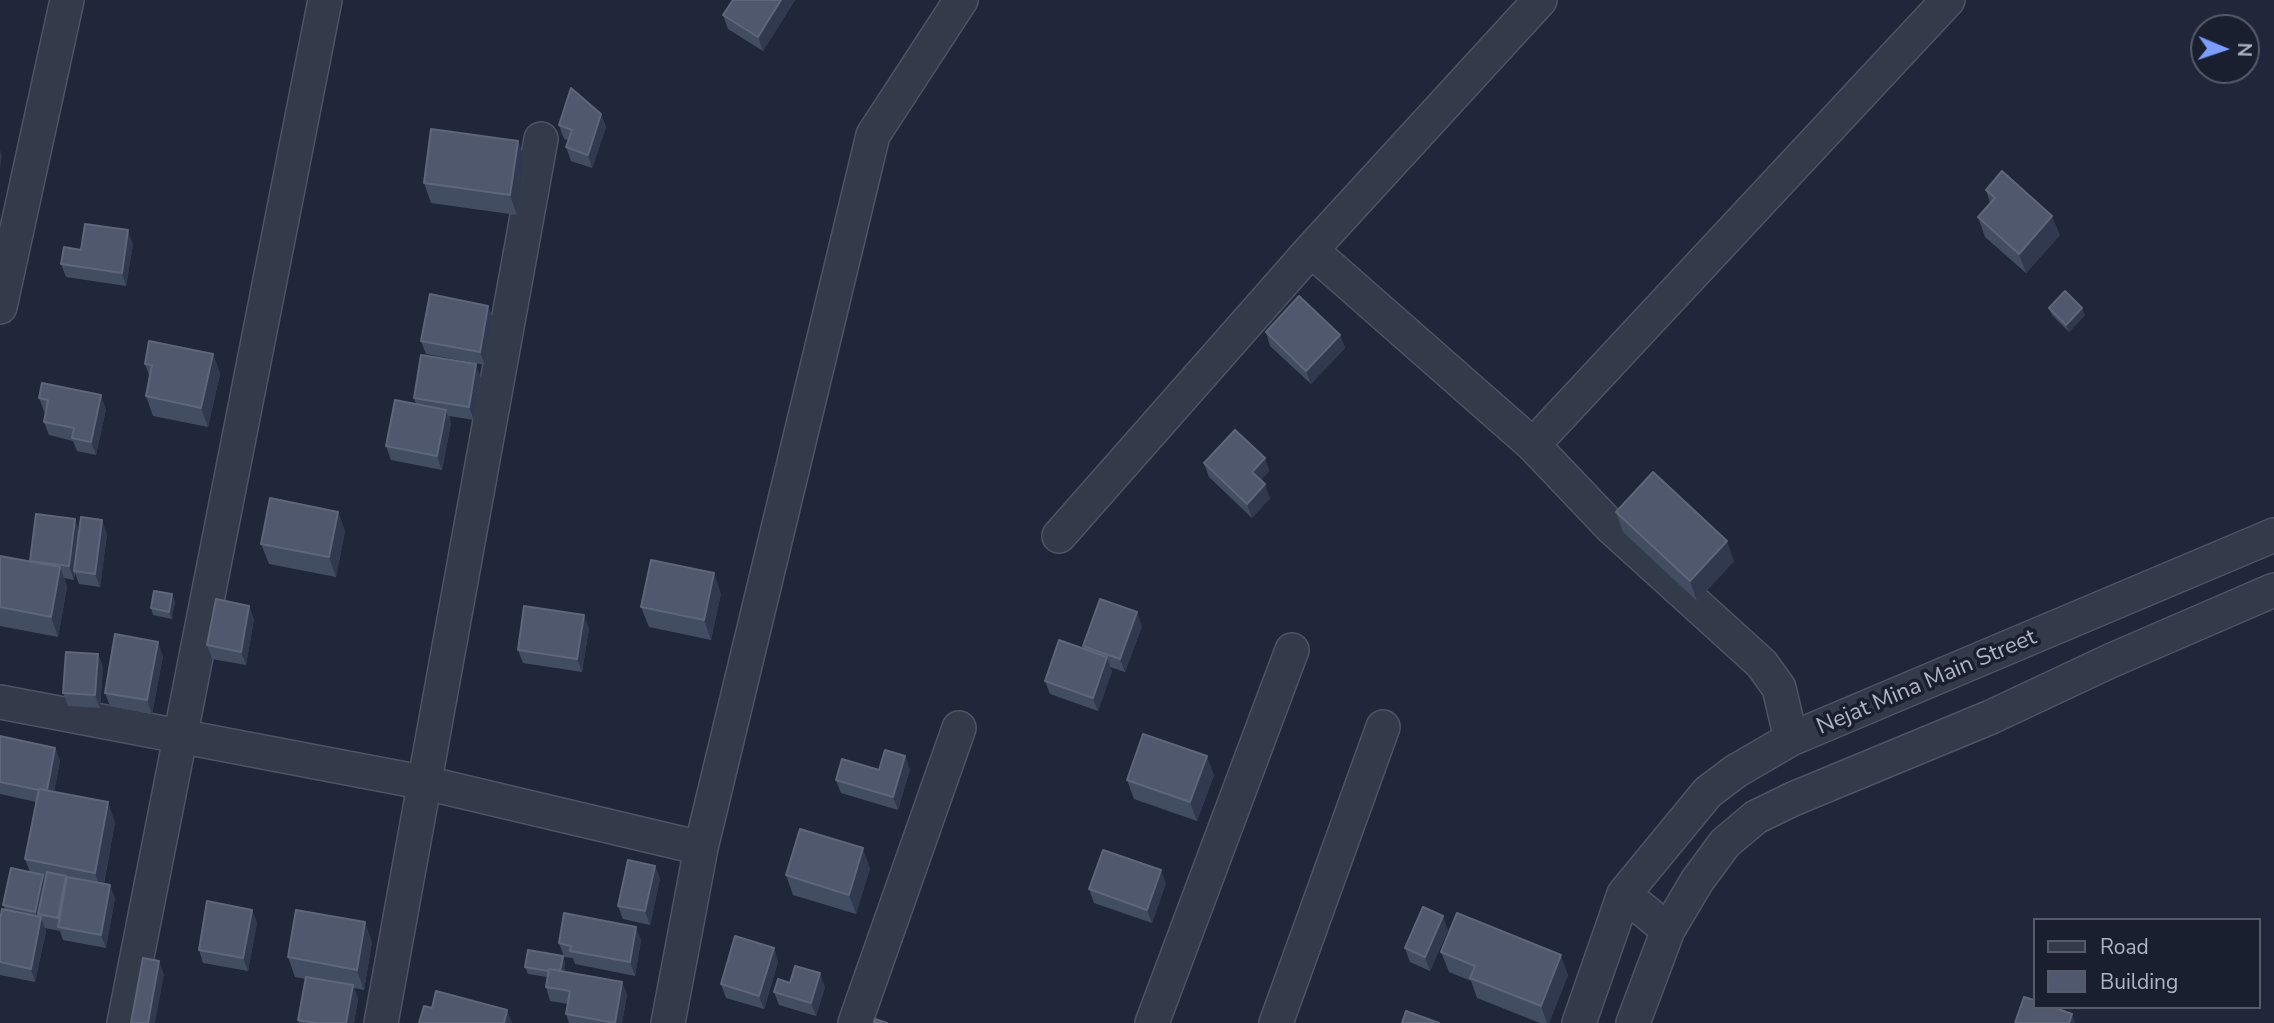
<!DOCTYPE html>
<style>
body{margin:0}
#map{position:relative;width:2274px;height:1023px;overflow:hidden;background:#20273a;font-family:"Nunito Sans",sans-serif}
canvas{display:block}
.legend{position:absolute;left:2033px;top:918px;width:228px;height:91px;box-sizing:border-box;background:#191f2e;border:2px solid #555b6b;margin:0;padding:9px 12px;list-style:none;font-size:21px;color:#aeb4c6}
.legend li{display:flex;align-items:center;gap:14px;height:35px}
.legend b{width:35px;border:2px solid #555b6b}
.north{position:absolute;left:2190px;top:14px;width:70px;height:70px;box-sizing:border-box;background:#191f2e;border:2px solid #555b6b;border-radius:50%;rotate:92deg;font-size:19px;font-weight:700;line-height:28px;text-align:center;color:#aeb4c6}
.north::after{content:'';display:block;margin:auto;width:24px;height:32px;background:#7c9dfd;clip-path:polygon(50% 0,100% 100%,50% 72%,0 100%)}
</style>
<div id="map">
<canvas width="2274" height="1023"></canvas>
<ul class="legend">
<li><b style="height:9px;background:#333a4a"></b>Road</li>
<li><b style="height:19px;background:#4f586c"></b>Building</li>
</ul>
<div class="north">N</div>
</div>
<script>
const ctx = document.querySelector('canvas').getContext('2d');
ctx.lineJoin = 'round';
function trace(path, color, width, dash) { ctx.strokeStyle = color; ctx.lineWidth = width; ctx.lineCap = dash ? 'butt' : 'round'; ctx.setLineDash(dash || []); ctx.stroke(path); }
function paint(path, color) { ctx.fillStyle = color; ctx.fill(path, 'evenodd'); }
function label(font, color, halo, rows, align = 'center') {
  ctx.font = font + ' "Nunito Sans",sans-serif'; ctx.lineWidth = 7; ctx.setLineDash([]); ctx.textBaseline = 'middle'; ctx.strokeStyle = halo; ctx.fillStyle = color; for (const [text, x, y, turn = 0] of rows) {
    ctx.save(); ctx.translate(x, y); ctx.rotate((+turn || 0) * Math.PI / 180); ctx.textAlign = isNaN(turn) ? turn : align; if (halo) ctx.strokeText(text, 0, 0); ctx.fillText(text, 0, 0); ctx.restore();
  }
}
const minor = new Path2D(`
 M1311 250 1533 445 1612 528 1762 664 1779 688 1791 739
 M0 307 67 0
 M1533 445 1948 0
 M1059 536 1311 250 1540 0
 M0 702 426 783 701 848
 M1624 894 1668 930
 M124 1023 325 0
 M381 1023 541 139
 M668 1023 701 848 873 135 961 0
 M855 1023 959 728
 M1152 1023 1292 650
 M1276 1023 1383 727
 M1579 1023 1624 894 1708 792 1736 771 1791 739 2274 535
 M1633 1023 1668 930 1697 881 1725 843 1756 817 1793 799 1991 717 2110 661 2274 590`);
trace(minor, '#4e5465', 36);
trace(minor, '#333a4a', 33);
paint(new Path2D(`
 M795 0 763 51 728 29 723 15Z
 M601 114 606 127 592 168 571 161 566 147 568 140 564 139 559 125Z
 M518 141 525 161 517 215 431 203 424 183Z
 M1986 190 2060 235 2026 273 1985 237 1978 217 1990 203Z
 M133 244 126 286 66 277 61 264 81 250Z
 M488 306 493 319 485 365 426 354 421 341Z
 M2049 308H2082L2085 315 2069 332 2052 315Z
 M1266 332 1340 335 1345 348 1311 384 1270 346Z
 M213 354 220 374 208 427 153 416 146 396 150 378 145 364Z
 M481 378 474 420 449 416 451 423 442 470 391 460 386 446 416 404 414 398Z
 M39 398 106 409 96 455 77 451 73 441 49 435 44 422 46 412 44 411Z
 M1265 458 1269 471 1261 480 1270 498 1252 518 1209 477 1204 463Z
 M338 512 345 531 336 577 269 564 261 544Z
 M1616 512 1734 561 1697 601 1623 532Z
 M79 531 107 534 100 587 79 584 75 573 74 580 64 578 67 587 58 637 0 626V556L30 562Z
 M721 593 711 640 649 627 641 607Z
 M175 601 172 619 153 615 151 608Z
 M254 619 246 665 212 659 207 645Z
 M1142 626 1125 672 1110 667 1112 671 1098 711 1050 694 1045 681 1085 649 1083 646Z
 M589 628 582 672 523 663 518 650Z
 M98 654 103 667 100 708 68 706 63 693Z
 M163 656 152 714 110 706 105 693Z
 M0 736 55 748 60 761 54 792 115 822 104 884 115 898 106 948 63 940 60 931 45 928 46 931 35 982 0 975V919L5 909 3 905 30 872 25 859 36 802 0 794Z
 M910 769 898 810 841 793 836 780 879 770Z
 M1214 775 1197 821 1134 799 1127 780Z
 M655 866 660 879 650 925 623 919 618 906Z
 M870 868 856 914 793 895 786 875Z
 M1166 883 1152 923 1094 903 1089 889Z
 M252 910 257 923 248 971 203 963 199 950Z
 M1448 930 1430 971 1410 962 1405 948Z
 M641 940 635 976 575 964 573 958 564 957 559 943Z
 M372 942 364 990 354 988 358 999 354 1023H299L298 1020 306 979 295 977 288 957Z
 M774 948 778 962 764 1009 726 998 721 984Z
 M1441 952 1568 975 1549 1023H1540L1477 998 1471 981 1449 972Z
 M563 956 565 963 564 972 622 982 627 995 622 1023H569L566 1014 568 1004 550 1001 546 987 547 977 528 974 525 967Z
 M790 983 825 987 816 1016 779 1005 774 992Z`), '#434d61');
paint(new Path2D(`
 M781 0H795L763 51 758 37Z
 M601 114 606 127 592 168 588 155Z
 M518 141 525 161 517 215 510 195Z
 M0 150 2 156 0 169Z
 M2052 216 2060 235 2026 273 2019 254Z
 M128 230 133 244 126 286 122 273Z
 M488 306 493 319 485 365 480 352Z
 M2082 308 2085 315 2069 332 2066 325Z
 M1340 335 1345 348 1311 384 1306 371Z
 M213 354 220 374 208 427 201 408Z
 M476 364 481 378 474 420 469 407Z
 M101 395 106 409 96 455 91 442Z
 M446 410 451 423 442 470 437 456Z
 M1265 458 1269 471 1257 485 1252 472Z
 M1265 484 1270 498 1252 518 1247 504Z
 M338 512 345 531 336 577 329 557Z
 M75 519 80 533 74 571V580L69 566Z
 M102 520 107 534 100 587 95 574Z
 M1727 541 1734 561 1697 601 1690 581Z
 M60 567 67 587 58 637 51 617Z
 M714 573 721 593 711 640 704 620Z
 M172 594 175 601 172 619 169 612Z
 M249 606 254 619 246 665 241 652Z
 M1137 612 1142 626 1125 672 1120 659Z
 M584 615 589 628 582 672 577 659Z
 M158 642 163 656 152 714 147 700Z
 M98 654 103 667 100 708 95 695Z
 M1107 657 1112 671 1098 711 1093 698Z
 M55 748 60 761 51 805 46 792Z
 M905 756 910 769 898 810 893 797Z
 M1207 756 1214 775 1197 821 1190 802Z
 M108 802 115 822 102 892 95 873Z
 M863 848 870 868 856 914 849 895Z
 M655 866 660 879 650 925 645 911Z
 M1161 870 1166 883 1152 923 1147 910Z
 M43 875 48 888 38 914 41 920V917L46 931 35 982 31 969 40 925 35 912Z
 M66 876 71 890 61 928 58 918Z
 M110 885 115 898 106 948 101 935Z
 M252 910 257 923 248 971 243 958Z
 M1443 916 1448 930 1430 971 1425 957Z
 M365 922 372 942 364 990 357 970Z
 M636 927 641 940 635 976 630 962Z
 M774 948 778 962 764 1009 759 996Z
 M1561 955 1568 975 1549 1023H1547L1541 1006Z
 M563 956 565 963 562 980 560 973Z
 M159 961 164 975 155 1023H148Z
 M820 973 825 987 816 1016 811 1003Z
 M622 982 627 995 622 1023H615Z
 M353 985 358 999 354 1023H346Z
 M507 1010 512 1023H504Z
 M2072 1014 2075 1023H2069Z`), '#30394d');
const building = new Path2D(`
 M733 0H781L758 37 723 15Z
 M571 88 601 114 588 155 566 147 572 130 559 125Z
 M431 129 518 141 510 195 424 183Z
 M2002 171 2052 216 2019 254 1978 217 1995 198 1986 190Z
 M85 224 128 230 122 273 61 264 64 247 81 250Z
 M2065 291 2082 308 2066 325 2049 308Z
 M430 294 488 306 480 352 421 341Z
 M1299 296 1340 335 1306 371 1266 332Z
 M149 341 213 354 201 408 146 396 152 365 145 364Z
 M421 355 476 364 469 407 414 398Z
 M42 383 101 395 91 442 72 438 74 428 44 422 48 400 39 398Z
 M395 400 446 410 437 456 386 446Z
 M1235 430 1265 458 1252 472 1265 484 1247 504 1204 463Z
 M1653 472 1727 541 1690 581 1616 512Z
 M270 498 338 512 329 557 261 544Z
 M36 514 75 519 69 566 30 561Z
 M81 517 102 520 95 574 74 571Z
 M0 556 60 567 51 617 0 607Z
 M651 560 714 573 704 620 641 607Z
 M154 591 172 594 169 612 151 608Z
 M216 599 249 606 241 652 207 645Z
 M1100 599 1137 612 1120 659 1083 646Z
 M524 606 584 615 577 659 518 650Z
 M115 634 158 642 147 700 105 693Z
 M1059 640 1107 657 1093 698 1045 681Z
 M66 652 98 654 95 695 63 693Z
 M1143 734 1207 756 1190 802 1127 780Z
 M0 736 55 748 47 790 39 789V790L0 782Z
 M885 750 905 756 893 797 836 780 842 759 879 770Z
 M39 789 108 802 95 873 25 859Z
 M800 829 863 848 849 895 786 875Z
 M1103 850 1161 870 1147 910 1089 889Z
 M628 860 655 866 645 911 618 906Z
 M11 868 43 875 35 912 3 905Z
 M47 872 66 876 58 918 38 914Z
 M67 877 110 885 101 935 58 927Z
 M207 901 252 910 243 958 199 950Z
 M1423 907 1443 916 1425 957 1405 948Z
 M2 909 41 917 31 969 0 962V919Z
 M296 910 365 922 357 970 288 957Z
 M564 913 636 927 630 962 570 951 571 946 559 943Z
 M1457 913 1561 955 1541 1006 1470 978 1475 966 1441 952Z
 M735 936 774 948 759 996 721 984Z
 M528 950 563 956 560 971 549 969 548 971 525 967Z
 M143 958 159 961 148 1023H131Z
 M795 966 820 973 811 1003 774 992 778 979 790 983Z
 M549 969 622 982 615 1023 566 1014 570 991 546 987Z
 M306 977 353 985 346 1023H316L298 1020Z
 M436 991 507 1010 504 1023H419L424 1006 432 1008Z
 M2024 997 2034 1000V1007H2053L2072 1014 2069 1023H2015Z
 M1406 1011 1439 1023H1402Z
 M875 1019 887 1023H874Z`);
paint(building, '#4f586c');
trace(building, '#5e667a', 2);
label('23px', '#aeb4c6', '#191f2e', [
 ["Nejat Mina Main Street",1927,683,-23]
]);
</script>
